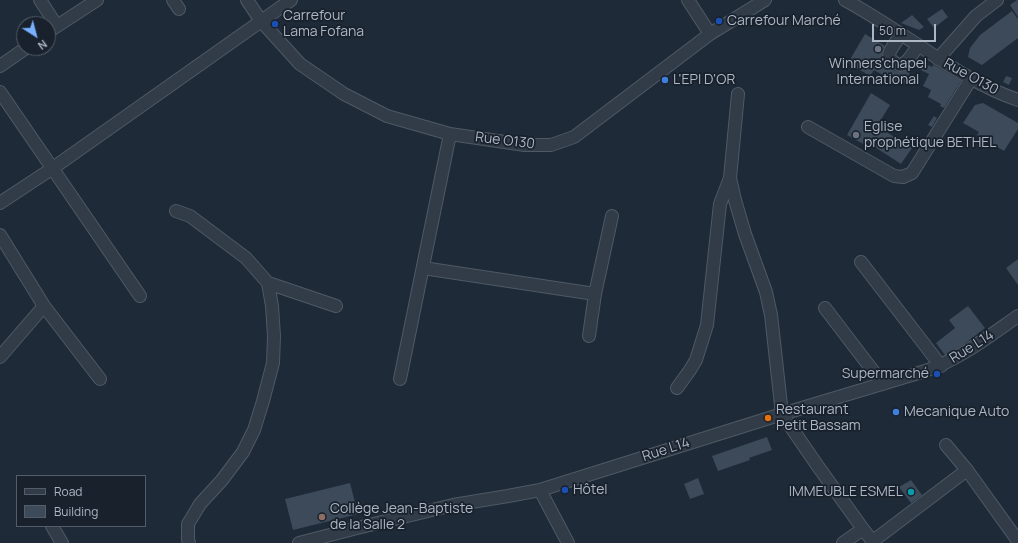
<!DOCTYPE html>
<meta charset="utf-8">
<style>
body{margin:0}
#map{position:relative;width:1018px;height:543px;overflow:hidden;background:#1e2a37;font-family:Manrope,sans-serif}
canvas{display:block}
.legend{position:absolute;left:16px;top:475px;width:130px;height:52px;box-sizing:border-box;background:#18212c;border:1px solid #535d69;margin:0;padding:5px 7px;list-style:none;font-size:12px;color:#acb6c5}
.legend li{display:flex;align-items:center;gap:8px;height:20px}
.legend b{width:20px;border:1px solid #535d69}
.north{position:absolute;left:16px;top:16px;width:40px;height:40px;box-sizing:border-box;background:#18212c;border:1px solid #535d69;border-radius:50%;rotate:144deg;font-size:11px;font-weight:700;line-height:16px;text-align:center;color:#acb6c5}
.north::after{content:'';display:block;margin:auto;width:14px;height:18px;background:#79b0fd;clip-path:polygon(50% 0,100% 100%,50% 72%,0 100%)}
.scale{position:absolute;left:872px;top:24px;width:64px;height:18px;box-sizing:border-box;border:2px solid #acb6c5;border-top:0;padding-left:5px;font-size:12px;line-height:14px;white-space:nowrap;color:#acb6c5;-webkit-text-stroke:3px #18212c;paint-order:stroke}
</style>
<div id="map">
<canvas width="1018" height="543"></canvas>
<ul class="legend">
<li><b style="height:5px;background:#323c48"></b>Road</li>
<li><b style="height:11px;background:#3c4a5a"></b>Building</li>
</ul>
<div class="north">N</div>
<div class="scale">50 m</div>
</div>
<script>
const ctx = document.querySelector('canvas').getContext('2d');
ctx.lineJoin = 'round';
function paint(path, color) { ctx.fillStyle = color; ctx.fill(path, 'evenodd'); }
function trace(path, color, width, dash) { ctx.strokeStyle = color; ctx.lineWidth = width; ctx.lineCap = dash ? 'butt' : 'round'; ctx.setLineDash(dash || []); ctx.stroke(path); }
function label(font, color, halo, rows, align = 'center') {
  ctx.font = font + ' Manrope,sans-serif'; ctx.lineWidth = 3.5; ctx.setLineDash([]); ctx.textBaseline = 'middle'; ctx.strokeStyle = halo; ctx.fillStyle = color; for (const [text, x, y, turn = 0] of rows) {
    ctx.save(); ctx.translate(x, y); ctx.rotate((+turn || 0) * Math.PI / 180); ctx.textAlign = isNaN(turn) ? turn : align; if (halo) ctx.strokeText(text, 0, 0); ctx.fillText(text, 0, 0); ctx.restore();
  }
}
paint(new Path2D(`
 M1017 0H1018V17L1010 5Z
 M942 9 948 17 934 28 927 19Z
 M1012 11 1018 19V38L982 65 968 57 970 48 980 35Z
 M912 15 924 27 919 30 901 23Z
 M865 34 885 46 883 49 882 57 881 59 890 69 899 72 905 71 911 68 912 69 904 84 897 80 895 82 874 70 870 76 848 63Z
 M917 60 932 67 933 65 936 66 961 81 944 108 940 106 941 104 928 97 931 90 923 86 929 74 912 66Z
 M1006 76 1012 78 1009 85 1003 82Z
 M871 93 890 105 877 126 912 148 901 164 867 142 865 145 847 135Z
 M983 103 1018 123V129L1004 151 977 135 979 132 963 123 975 105Z
 M934 116 937 118 932 127 928 125Z
 M1018 259V285L1006 268Z
 M968 306 985 328 963 345 945 355 936 343 955 328 949 320Z
 M767 437 772 450 749 458 750 460 718 471 712 456Z
 M698 478 704 494 690 499 684 484Z
 M911 480 922 495 911 503 899 487Z
 M350 483 358 514 293 530 285 499Z`), '#3c4a5a');
const minor = new Path2D(`
 M40 0 57 26
 M173 0 179 9
 M247 0 261 21 300 64 344 94 387 116 450 134 525 145H551L574 137 710 34 765 0
 M688 0 710 34
 M845 0C871 14 896 31 921 47 952 68 983 88 1018 100
 M48 32 97 0
 M938 59 976 16 997 0
 M895 63 890 59 889 56 890 51 901 34
 M900 65C908 64 913 52 918 46
 M0 66 26 48
 M0 92 140 296
 M738 94 730 178 735 200 745 234 766 292 771 315 782 414 817 465 863 529 874 543
 M808 127 894 176 903 177 912 173 971 79
 M0 203 53 168 291 0
 M176 211 190 216 246 258 268 283 272 306 274 336 273 363 263 401 254 430 243 452 222 480 200 504 188 524V539L189 543
 M0 235 44 306 0 357
 M861 262 941 366
 M423 268 595 294
 M268 283 336 306
 M44 306 100 379
 M825 308 883 384
 M589 336 595 294 612 216
 M400 379 450 134
 M677 388 690 370 696 360 707 325 720 204 730 178
 M946 445 967 470 1018 541
 M540 490 568 543
 M52 526 62 543
 M873 541 967 470
 M299 543 357 528 453 505 508 496 540 490 782 414 925 371C960 359 988 337 1018 316
 M843 543 863 529`);
trace(minor, '#4f5966', 14);
trace(minor, '#323c48', 12);
for (const [x, y, r, color] of [
 [719,21,4,"#1a4fb4"],
 [275,24,4,"#1a4fb4"],
 [878,49,4,"#6b7280"],
 [665,80,4,"#3f7fe0"],
 [856,135,4,"#6b7280"],
 [937,374,4,"#1a4fb4"],
 [896,412,4,"#3f7fe0"],
 [768,418,4,"#e8710a"],
 [565,490,4,"#1a4fb4"],
 [911,492,4,"#0f9aa8"],
 [322,517,4,"#8d6e63"]
]) { const dot = new Path2D(); dot.arc(x, y, r, 0, 2 * Math.PI); ctx.fillStyle = color; ctx.fill(dot); trace(dot, '#18212c', 1.5); }
label('14px', '#acb6c5', '#18212c', [
 ["Carrefour",283,16],
 ["Lama Fofana",283,32],
 ["Carrefour Marché",727,21],
 ["Winners'chapel",878,64,"center"],
 ["International",878,80,"center"],
 ["L'EPI D'OR",673,80],
 ["Eglise",864,127],
 ["prophétique BETHEL",864,143],
 ["Supermarché",929,374,"right"],
 ["Restaurant",776,410],
 ["Petit Bassam",776,426],
 ["Mecanique Auto",904,412],
 ["Hôtel",573,490],
 ["IMMEUBLE ESMEL",903,492,"right"],
 ["Collège Jean-Baptiste",330,509],
 ["de la Salle 2",330,525]
], 'left');
label('14px', '#acb6c5', '#18212c', [
 ["Rue O130",971,77,29],
 ["Rue O130",505,141,7],
 ["Rue L14",972,347,-32],
 ["Rue L14",666,450,-18]
]);
</script>
